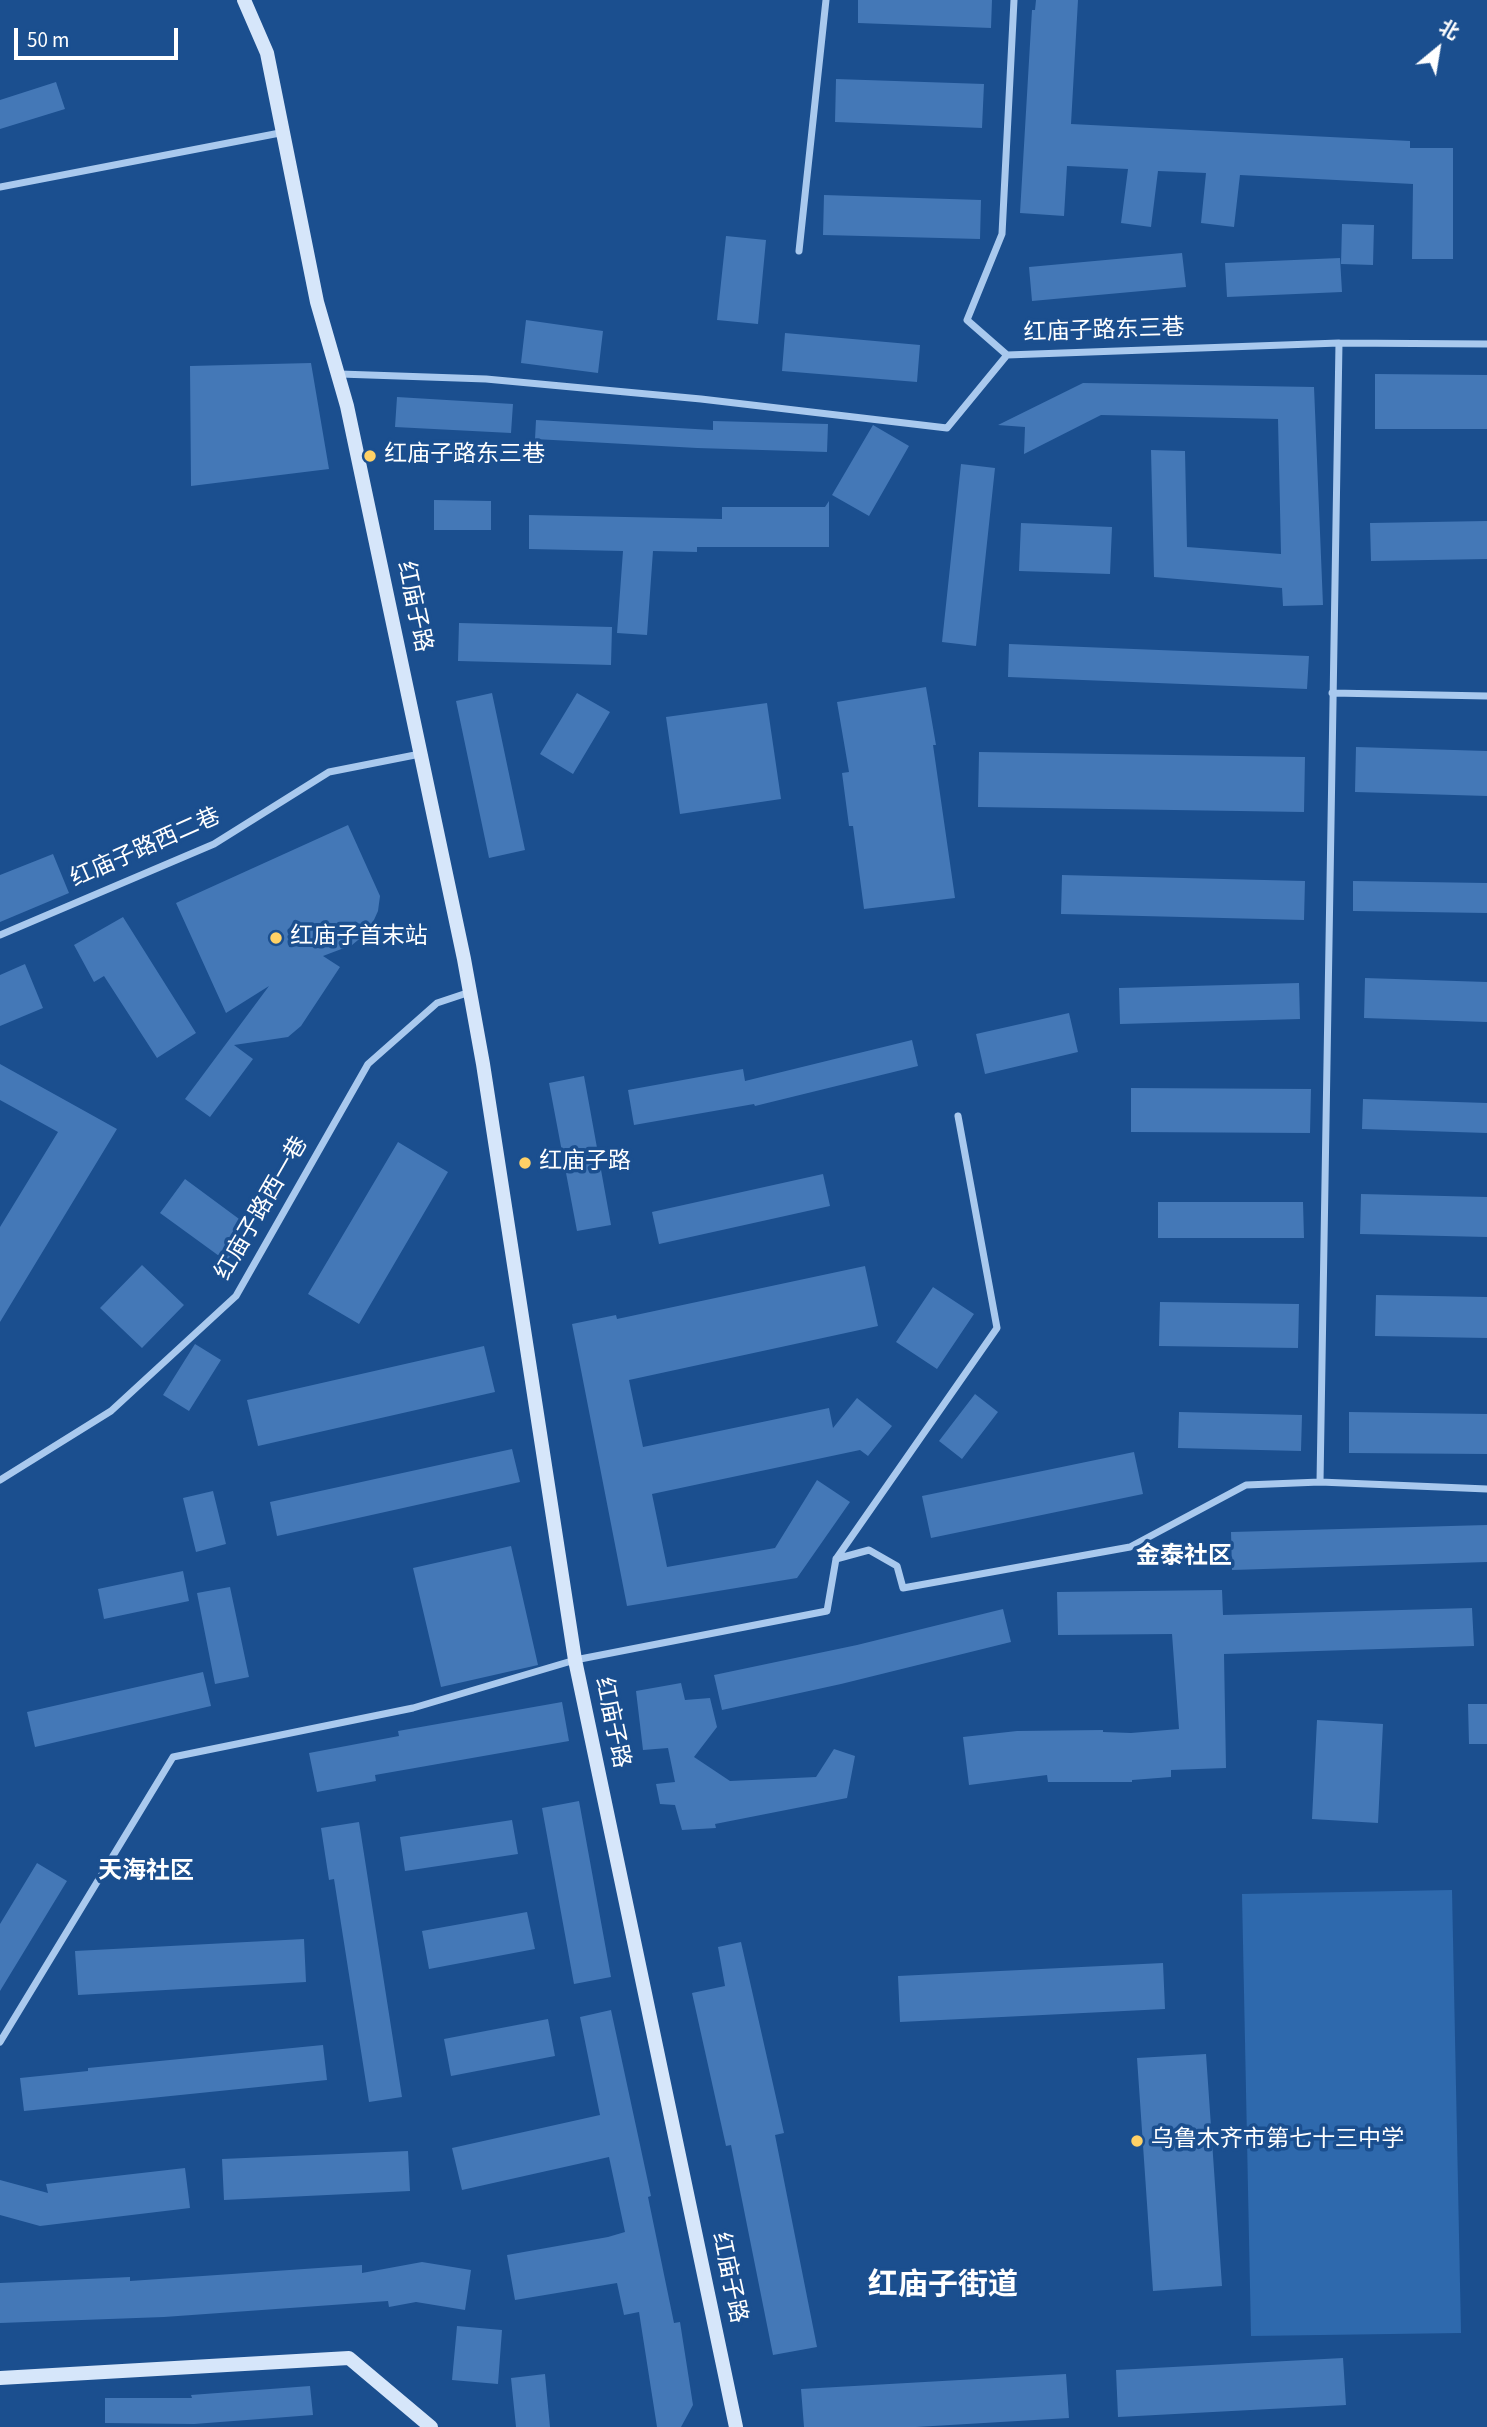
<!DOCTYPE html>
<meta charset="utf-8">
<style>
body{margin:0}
#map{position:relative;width:1487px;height:2427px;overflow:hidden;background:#1b4f8f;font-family:"Source Sans 3","Noto Sans SC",sans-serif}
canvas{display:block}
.north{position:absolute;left:1403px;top:14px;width:70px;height:70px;-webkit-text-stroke:5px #1b4f8f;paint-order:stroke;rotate:30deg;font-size:19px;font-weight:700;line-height:28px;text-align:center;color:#fff}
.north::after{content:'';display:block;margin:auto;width:24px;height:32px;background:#fff;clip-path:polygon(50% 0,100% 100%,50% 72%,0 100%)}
.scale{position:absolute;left:14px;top:28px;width:164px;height:32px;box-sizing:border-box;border:4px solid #fff;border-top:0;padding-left:9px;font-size:21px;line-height:24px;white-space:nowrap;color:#fff;-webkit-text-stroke:5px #1b4f8f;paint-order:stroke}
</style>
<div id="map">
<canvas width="1487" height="2427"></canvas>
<div class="north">北</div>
<div class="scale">50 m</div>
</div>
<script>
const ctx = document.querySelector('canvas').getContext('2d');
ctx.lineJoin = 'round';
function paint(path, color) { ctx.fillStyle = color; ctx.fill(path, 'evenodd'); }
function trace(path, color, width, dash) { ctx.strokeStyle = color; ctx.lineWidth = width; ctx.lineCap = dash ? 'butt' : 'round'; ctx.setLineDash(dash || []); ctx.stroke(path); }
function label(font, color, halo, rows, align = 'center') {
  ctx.font = font + ' "Source Sans 3","Noto Sans SC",sans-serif'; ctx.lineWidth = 7; ctx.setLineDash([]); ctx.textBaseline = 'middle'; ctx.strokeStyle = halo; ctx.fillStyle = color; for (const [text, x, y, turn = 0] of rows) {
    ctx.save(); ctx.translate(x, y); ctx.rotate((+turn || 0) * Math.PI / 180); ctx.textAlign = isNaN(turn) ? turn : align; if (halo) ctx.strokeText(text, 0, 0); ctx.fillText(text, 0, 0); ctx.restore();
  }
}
paint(new Path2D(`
 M1452 1890 1461 2333 1251 2336 1242 1894Z`), '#2e69ad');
paint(new Path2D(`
 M858 0H992L991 28 858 23Z
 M1036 0H1078L1071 124 1410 141V148H1453V259H1412L1413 184 1240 175 1234 227 1201 223 1206 173 1158 171 1151 227 1121 223 1128 169 1067 166 1064 216 1020 213 1032 10H1035Z
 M836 79 984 84 982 128 835 122Z
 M56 82 65 109 0 129V100Z
 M824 195 981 200 980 239 823 235Z
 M1342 224 1374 225 1373 265 1341 264Z
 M726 236 766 240 758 324 717 320Z
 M1182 253 1186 287 1032 301 1029 267Z
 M1340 258 1342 292 1227 297 1225 263Z
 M526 320 603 331 598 373 521 363Z
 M785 333 920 345 917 382 782 371Z
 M311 363 329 469 191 486 190 366Z
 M1375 374 1487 375V429H1375Z
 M1083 383 1314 387 1323 605 1283 606 1282 588 1154 577 1151 450 1185 451 1187 547 1281 554 1278 419 1101 415 1024 454 1025 427 998 425Z
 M397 397 513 404 511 433 395 427Z
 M536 420 713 430V421L828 424 827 452 697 448 535 439Z
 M873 425 909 446 869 516 832 495Z
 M961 464 995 468 976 646 942 642Z
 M434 500 491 501V530H434Z
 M829 501V547H697V552L653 551 647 635 617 633 623 551 529 549V515L722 519V507H825Z
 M1487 521V559L1371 561 1370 523Z
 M1021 523 1112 527 1110 574 1019 571Z
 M459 623 612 627 611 665 458 661Z
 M1009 644 1309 656 1307 689 1008 677Z
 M926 687 936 745H933L955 898 864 909 853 826H849L842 773 849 772 837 702Z
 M492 693 525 850 489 858 456 701Z
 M577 693 610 712 573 774 540 754Z
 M767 703 781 799 680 814 666 717Z
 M1356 747 1487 751V796L1355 792Z
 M979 752 1305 757 1304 812 978 807Z
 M348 825 380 896 378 911 369 931 352 945 323 956 340 967 301 1026 288 1037 234 1045 253 1059 210 1117 185 1099 269 986 226 1013 176 903Z
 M53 854 69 893 0 922V875Z
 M1062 875 1305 881 1304 920 1061 914Z
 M1353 881 1487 883V913L1353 911Z
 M123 917 196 1033 157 1058 104 976 94 982 74 945Z
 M25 964 43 1008 0 1026V975Z
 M1365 978 1487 982V1022L1364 1018Z
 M1299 983 1300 1019 1120 1024 1119 988Z
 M1069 1013 1078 1052 985 1074 976 1034Z
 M912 1040 918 1066 755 1106 754 1104 634 1125 628 1090 743 1069 745 1081Z
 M0 1064 117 1129 0 1322V1227L58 1132 0 1100Z
 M584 1076 611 1225 577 1231 549 1083Z
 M1131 1088 1311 1089 1310 1133 1131 1132Z
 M1363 1099 1487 1103V1133L1362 1129Z
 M398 1142 448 1172 359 1324 308 1294Z
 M823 1174 830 1206 659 1244 652 1212Z
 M185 1179 254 1230 226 1261 160 1213Z
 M1361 1194 1487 1197V1237L1360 1234Z
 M1158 1202H1303L1304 1238H1158Z
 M142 1265 184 1305 142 1348 100 1308Z
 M865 1266 878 1326 629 1380 643 1447 829 1408 833 1428 857 1398 892 1426 868 1456 860 1450 652 1494 667 1567 775 1548 817 1480 850 1502 797 1578 627 1606 572 1324 616 1315 617 1319Z
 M933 1287 974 1314 937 1369 896 1342Z
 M1376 1295 1487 1297V1338L1375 1336Z
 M1160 1302 1299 1304 1298 1348 1159 1346Z
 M195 1344 221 1360 189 1411 163 1395Z
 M484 1346 495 1392 258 1446 247 1400Z
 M975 1394 998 1412 962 1459 939 1441Z
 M1179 1412 1302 1415 1301 1451 1178 1448Z
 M1349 1412 1487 1414V1454L1349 1453Z
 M512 1449 520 1482 277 1536 270 1502Z
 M1134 1452 1143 1494 931 1538 922 1496Z
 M213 1491 226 1544 196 1552 183 1498Z
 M1487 1525V1562L1232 1570 1231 1532Z
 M511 1546 538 1665 441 1687 413 1568Z
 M183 1571 189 1601 104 1619 98 1589Z
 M230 1587 249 1677 215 1684 197 1593Z
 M1222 1590 1223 1615 1472 1608 1474 1646 1224 1654 1226 1768 1171 1770V1777L1132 1780V1782H1048L1047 1775 969 1785 963 1737 1017 1731 1103 1730V1732L1131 1733 1179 1729 1172 1634 1058 1635 1057 1592Z
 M1003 1609 1011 1642 841 1684 722 1710 714 1675 857 1645Z
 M203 1672 211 1706 35 1747 27 1712Z
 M681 1683 685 1700 710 1698 717 1727 694 1757 730 1781 816 1777 834 1749 855 1756 847 1798 715 1824 716 1828 682 1830 675 1805 660 1804 656 1784 675 1782 668 1748 643 1750 636 1691Z
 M562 1702 569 1741 375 1775 376 1781 317 1792 309 1753 399 1736 398 1731Z
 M1468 1704H1487V1744H1469Z
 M1317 1720 1383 1724 1378 1823 1312 1819Z
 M579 1801 611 1977 574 1984 542 1808Z
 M512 1820 518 1854 405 1871 400 1837Z
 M359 1822 402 2097 369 2102 334 1879 329 1880 321 1828Z
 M37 1863 67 1881 0 1991V1924Z
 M527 1912 535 1949 429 1969 422 1931Z
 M304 1939 306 1982 78 1995 75 1951Z
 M741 1942 784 2133 775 2135 817 2347 773 2355 731 2145 726 2146 692 1993 725 1986 718 1947Z
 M1163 1963 1165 2009 900 2022 898 1976Z
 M611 2010 651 2196 648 2197 674 2323 680 2322 693 2405 681 2427H657L639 2312 624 2315 617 2283 515 2300 507 2255 608 2237 625 2232 609 2157 462 2190 452 2148 600 2115 580 2017Z
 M548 2019 555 2056 451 2076 444 2039Z
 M323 2045 327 2080 24 2111 20 2078 88 2071V2068Z
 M1206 2054 1222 2286 1153 2291 1137 2058Z
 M408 2151 410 2191 224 2200 222 2159Z
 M185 2168 190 2208 40 2226 0 2215V2180L48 2193 46 2184Z
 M422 2262 471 2270 465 2310 416 2302 389 2307 388 2301 164 2317 0 2323V2283L130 2277V2281L362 2265V2273Z
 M457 2326 502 2330 498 2384 452 2380Z
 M1343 2358 1346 2405 1118 2417 1116 2370Z
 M545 2374 550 2427H516L511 2378Z
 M1066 2374 1069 2418 916 2427H804L801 2389Z
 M310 2386 313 2415 194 2424 105 2423V2398H192L191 2395Z`), '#4478b7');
trace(new Path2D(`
 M0 187 285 132
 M799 251 826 0
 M1007 355 967 320 1002 234 1014 0
 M340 374 486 379 701 399 947 428 1007 355 1339 343 1487 344
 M1332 693 1487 696
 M0 935 214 844 329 772 420 754
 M0 1480 111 1411 236 1296 368 1064 437 1003 470 992
 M1320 1482C1329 1103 1332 723 1339 343
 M836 1559 869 1550 897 1566 903 1588 1130 1547 1246 1485 1320 1482 1487 1489
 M0 2042 173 1757 413 1708 575 1660 827 1611 836 1559 997 1328 958 1116`), '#a9c9ee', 7);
trace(new Path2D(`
 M244 0 267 53 317 302 347 406 464 959 483 1064 575 1660 736 2427
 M0 2378 349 2358 431 2427`), '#d6e6fa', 14);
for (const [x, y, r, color] of [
 [370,456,7,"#ffd166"],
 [276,938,7,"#ffd166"],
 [525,1163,7,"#ffd166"],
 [1137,2141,7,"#ffd166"]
]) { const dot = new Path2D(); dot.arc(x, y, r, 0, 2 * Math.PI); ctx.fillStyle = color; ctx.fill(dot); trace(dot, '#1b4f8f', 2.5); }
label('23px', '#fff', '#1b4f8f', [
 ["红庙子路东三巷",1104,332,-2],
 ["红庙子路",413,607,78],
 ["红庙子路西二巷",146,849,-24],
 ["红庙子路西一巷",263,1209,-60],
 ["红庙子路",611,1723,78],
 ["红庙子路",728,2278,78]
]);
label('23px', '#fff', '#1b4f8f', [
 ["红庙子路东三巷",384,456],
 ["红庙子首末站",290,938],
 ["红庙子路",539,1163],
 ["乌鲁木齐市第七十三中学",1151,2141]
], 'left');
label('bold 24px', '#fff', '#1b4f8f', [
 ["金泰社区",1184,1558],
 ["天海社区",146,1873]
]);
label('bold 30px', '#fff', '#1b4f8f', [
 ["红庙子街道",943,2287]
]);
</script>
